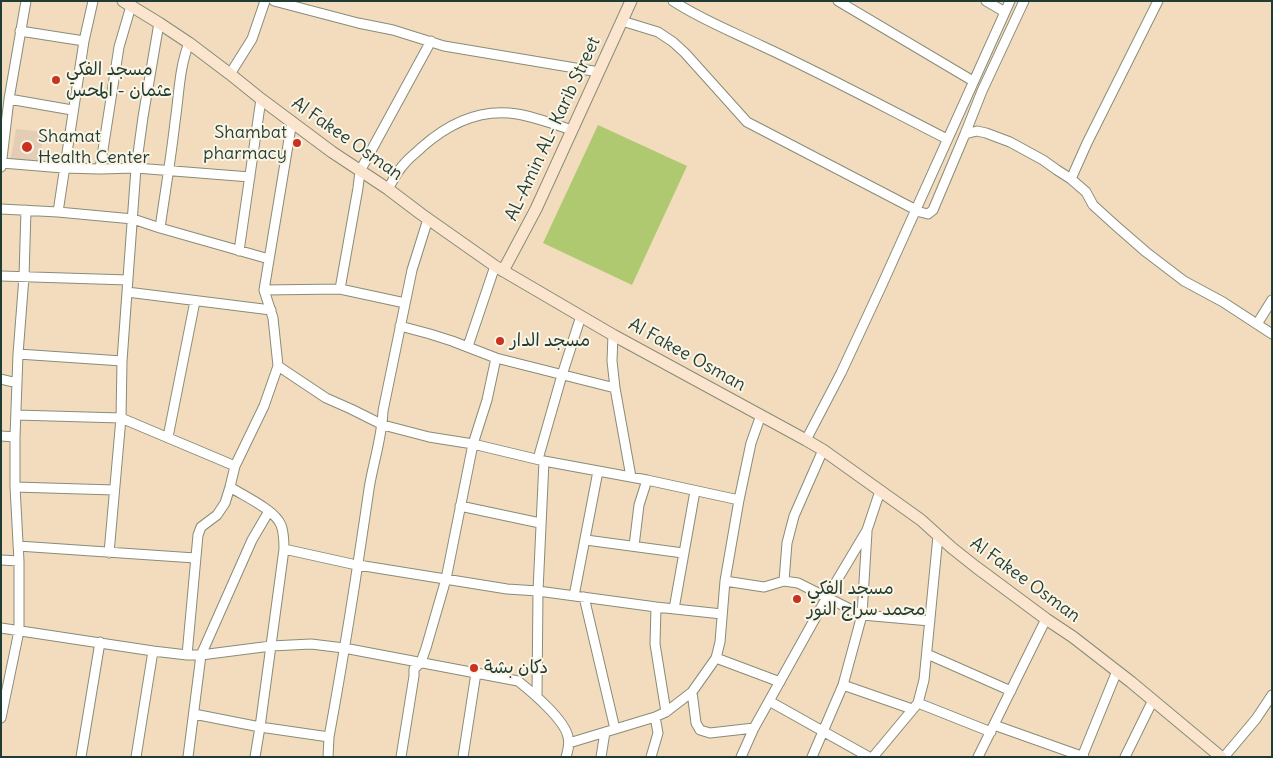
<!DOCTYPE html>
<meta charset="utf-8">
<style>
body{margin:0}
#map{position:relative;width:1273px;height:758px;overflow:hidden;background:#f2dcbd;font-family:Delius,sans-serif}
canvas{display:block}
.frame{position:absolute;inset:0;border:2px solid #1f3d34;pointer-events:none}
</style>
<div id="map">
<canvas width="1273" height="758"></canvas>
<div class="frame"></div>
</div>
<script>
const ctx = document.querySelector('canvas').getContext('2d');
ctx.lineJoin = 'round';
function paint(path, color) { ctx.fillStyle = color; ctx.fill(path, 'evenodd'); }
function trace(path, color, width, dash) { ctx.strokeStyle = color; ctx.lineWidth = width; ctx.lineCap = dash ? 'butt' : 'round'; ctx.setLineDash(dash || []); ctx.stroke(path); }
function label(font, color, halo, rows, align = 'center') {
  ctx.font = font + ' Delius,"Playpen Sans Arabic",sans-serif'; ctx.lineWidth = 4; ctx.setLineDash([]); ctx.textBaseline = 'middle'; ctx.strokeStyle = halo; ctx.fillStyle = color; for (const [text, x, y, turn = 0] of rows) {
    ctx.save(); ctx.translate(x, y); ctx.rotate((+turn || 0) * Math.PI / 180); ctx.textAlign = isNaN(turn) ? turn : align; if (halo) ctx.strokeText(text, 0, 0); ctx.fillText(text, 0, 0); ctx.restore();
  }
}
paint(new Path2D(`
 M16 129 44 132 39 165 10 163Z`), '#e3cdb4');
paint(new Path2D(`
 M598 125 687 166 632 285 543 243Z`), '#aec96f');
const street = new Path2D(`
 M274 1 358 23 393 30 444 46 599 72
 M673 1C702 20 731 31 762 46 825 75 886 108 947 139
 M838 1 973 81
 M986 1 1005 12
 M622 21 658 32 673 42 685 53 747 122 920 212 928 214 933 210 965 134 977 131 986 133 1010 142 1043 160 1057 170 1071 179 1086 192 1093 205 1115 225 1146 252 1184 281 1223 302 1272 334
 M20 31 84 41
 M230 74 252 39 265 1
 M9 99 72 110
 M965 134 982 91 1024 1
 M2 163 63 168 100 169 136 168 250 177
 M1 167 9 99 26 1
 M100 169 119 47 131 6
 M1071 179 1087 143 1158 1
 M388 189C393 180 398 170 405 163 410 157 416 153 422 147 448 124 480 108 517 114 535 117 554 124 572 130
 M1 209 58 212 133 219 160 228 269 259
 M58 212 84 41 93 1
 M160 228C165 193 171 158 175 122 179 96 179 68 189 43
 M239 251 261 99
 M1 276 128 280
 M340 289 358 188 360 171 431 41
 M264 290 340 289 405 303
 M127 292 271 310
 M1257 324 1272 300
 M400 326 430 334 452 341 496 358 615 388
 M613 335 612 361 615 388 631 477
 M468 346 495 266
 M18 354 122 361
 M278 366 326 398 351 409 383 425 429 437 473 444 544 461 647 480 739 500
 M1 379 17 383
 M16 415 121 418 235 466
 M1 436 15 437
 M168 437 195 301
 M806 440 841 373 881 287 1010 1
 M538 459 562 375 581 316
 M15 487 114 490
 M230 487C244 496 275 510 281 525 284 533 284 541 284 549L260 727 255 757
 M460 506 540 523
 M586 540 683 553
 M18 546 195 558
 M634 546 639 505 647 480
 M284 549 352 564 507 589 538 591 656 607 722 614
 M109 553 121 418 122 361 136 168 143 117 159 23
 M1 560 19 561
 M725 581 764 587 784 581 798 583 862 615 930 621
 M784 581 787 543 794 516 823 450
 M574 596 598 471
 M584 597 615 729
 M656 607 655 644 666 712
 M674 609 695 491
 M1 628 153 651 187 655H201L188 757
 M927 654 1011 691
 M187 655 198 535 201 527 217 515 225 503 230 487 235 466 264 406 278 366 273 318 264 290 292 121
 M201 655 271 646 311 644 344 648 518 681C532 692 565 720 568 737 570 744 568 750 566 757
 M201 655 252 540 269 511
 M716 658 780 682
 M843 685 912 709
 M692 692 696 723 700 730 710 733 754 728
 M537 695 538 591 544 461
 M769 701 869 757
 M918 703 991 732
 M194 714 260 727 329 737
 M1 718 19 631V561L15 487V437L18 354 24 277 26 210
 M994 725 1084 757
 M569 743 655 717 666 712 692 692 716 658 720 642 725 581 739 500 751 443 761 415
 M81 757 100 642
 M136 757 153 651
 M328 757 329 737C344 655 357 572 369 489 373 463 382 438 383 411L412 270 428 219
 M401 757 414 676V669L421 662 426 648 446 579 473 444 487 400 496 358
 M463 757 476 673
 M601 757 605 732
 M651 757 658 733 655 717
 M741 757 754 728 827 597 867 530 880 491
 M812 757 843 685 862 615 867 532
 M873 757 918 703 924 680 938 536
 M978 757 1046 619
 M1082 757 1117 671
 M1125 757 1153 700
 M1224 757 1256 719 1272 695`);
const secondary = new Path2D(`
 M123 1 159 23 189 43 230 74 261 99 332 152 388 189 421 214 495 266 613 335 806 440 823 450 921 520 952 548 976 567 1046 619 1073 637 1131 682 1221 757
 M503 271 536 209 631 1`);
trace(street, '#888c78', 11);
trace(secondary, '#888c78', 13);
trace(street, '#fff', 9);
trace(secondary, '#fbe5cf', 11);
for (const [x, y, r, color] of [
 [56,80,5,"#c8321e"],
 [297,143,5,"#c8321e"],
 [27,147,6,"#c8321e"],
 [500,341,5,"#c8321e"],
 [797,599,5,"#c8321e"],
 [474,668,5,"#c8321e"]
]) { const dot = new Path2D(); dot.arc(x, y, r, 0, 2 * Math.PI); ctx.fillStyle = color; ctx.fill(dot); trace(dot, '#fcf5e5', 2); }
label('18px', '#1f3d34', '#fcf5e5', [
 ["مسجد الفكي",66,70],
 ["عثمان - المحس",66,91],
 ["Shambat",287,133,"right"],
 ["pharmacy",287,154,"right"],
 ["Shamat",38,137],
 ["Health Center",38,158],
 ["مسجد الدار",510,341],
 ["مسجد الفكي",807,589],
 ["محمد سراج النور",807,610],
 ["دكان بشة",484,668]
], 'left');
label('18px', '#1f3d34', '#fcf5e5', [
 ["AL-Amin AL- Karib Street",553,129,-65],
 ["Al Fakee Osman",347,139,35],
 ["Al Fakee Osman",687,355,29],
 ["Al Fakee Osman",1025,580,36]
]);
</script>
